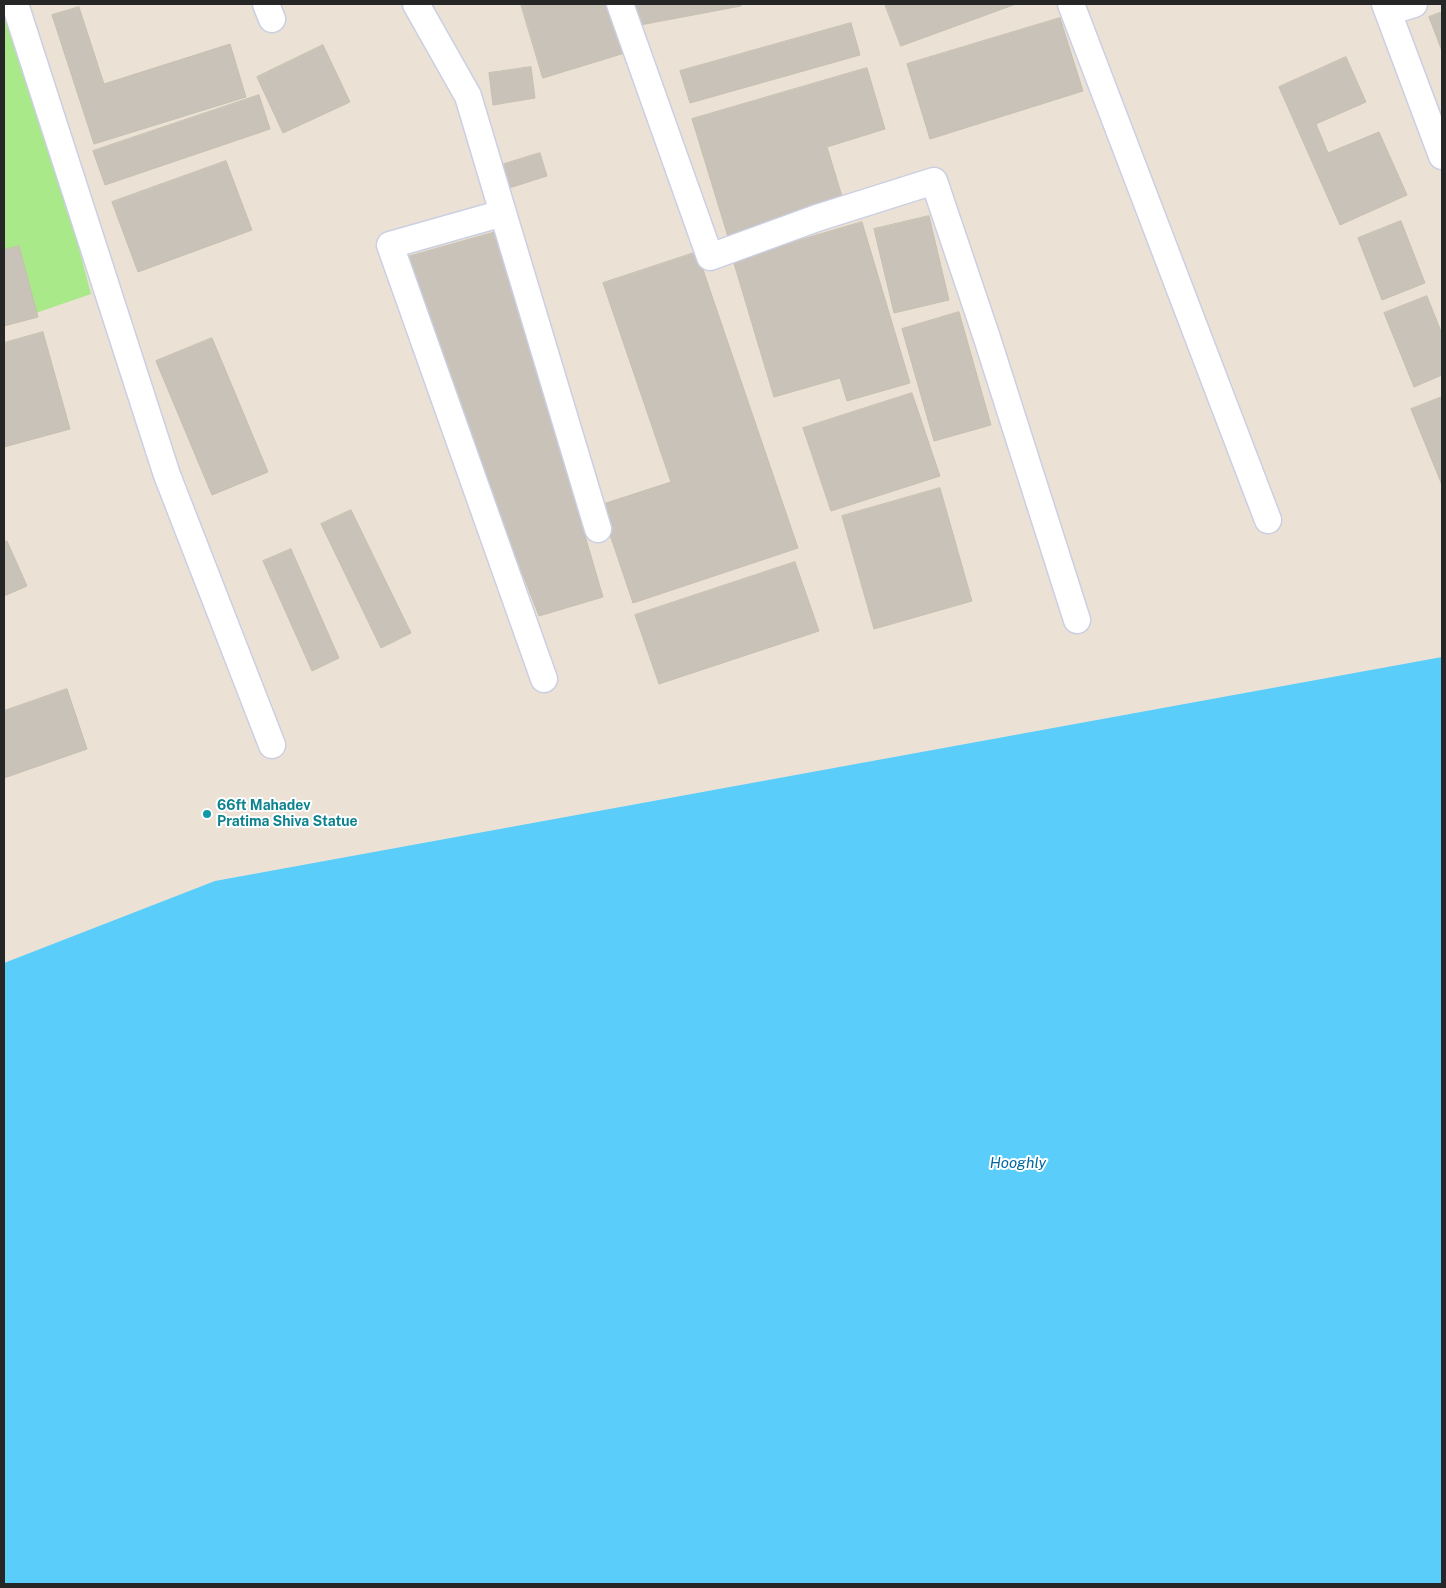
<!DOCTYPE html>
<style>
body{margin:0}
#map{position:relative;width:1446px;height:1588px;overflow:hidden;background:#ebe2d5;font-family:"Public Sans",sans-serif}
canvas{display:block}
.frame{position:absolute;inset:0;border:5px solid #262626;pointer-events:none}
</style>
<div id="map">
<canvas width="1446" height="1588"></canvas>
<div class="frame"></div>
</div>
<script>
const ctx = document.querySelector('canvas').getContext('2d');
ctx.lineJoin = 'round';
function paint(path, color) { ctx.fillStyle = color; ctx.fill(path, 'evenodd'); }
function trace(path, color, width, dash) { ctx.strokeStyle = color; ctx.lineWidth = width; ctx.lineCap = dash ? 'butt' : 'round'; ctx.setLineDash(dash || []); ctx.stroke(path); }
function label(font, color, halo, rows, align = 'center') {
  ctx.font = font + ' "Public Sans",sans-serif'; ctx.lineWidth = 4; ctx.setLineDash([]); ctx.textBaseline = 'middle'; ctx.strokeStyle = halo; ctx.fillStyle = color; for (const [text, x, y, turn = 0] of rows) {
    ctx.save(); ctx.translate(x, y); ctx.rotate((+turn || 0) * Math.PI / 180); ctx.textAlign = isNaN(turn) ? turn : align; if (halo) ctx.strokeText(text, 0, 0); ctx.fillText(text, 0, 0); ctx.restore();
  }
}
paint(new Path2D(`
 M4 4H14L91 294 4 324Z`), '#a9e98a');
paint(new Path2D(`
 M1442 657V1584H4V963L215 881Z`), '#5acdfb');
const building = new Path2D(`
 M521 4H614L628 52 543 78Z
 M636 4H741V6L640 25Z
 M885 4H1016L901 46Z
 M79 7 104 84 230 44 246 97 94 144 52 15Z
 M1442 12V51L1429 17Z
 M1060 18 1083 91 930 139 907 64Z
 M851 23 860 55 690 103 680 71Z
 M323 45 350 102 283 133 257 77Z
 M1346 57 1366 102 1316 124 1328 153 1379 132 1407 195 1340 225 1279 87Z
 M531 67 535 98 493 105 489 73Z
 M867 68 885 129 827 147 845 206 729 240 692 119Z
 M259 95 270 129 105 185 93 151Z
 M540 153 547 176 506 189 498 166Z
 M226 161 252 230 138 272 112 202Z
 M929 216 949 300 894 313 874 229Z
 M1401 221 1425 283 1382 300 1358 238Z
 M862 222 910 383 847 401 840 378 774 397 733 260Z
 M496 232 603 597 539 616 400 259Z
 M19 246 38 317 4 326V250Z
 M697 252 798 548 633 603 600 505 671 482 603 283Z
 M1427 296 1442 334V375L1414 387 1384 313Z
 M959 312 991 425 934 441 902 329Z
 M43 332 70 429 4 447V343Z
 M212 338 268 472 212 495 156 361Z
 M912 393 940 476 831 511 803 428Z
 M1442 397V485L1411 409Z
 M940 488 972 601 874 629 842 516Z
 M351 510 411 633 381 648 321 524Z
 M7 541 27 586 4 596V542Z
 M291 549 339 658 312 671 263 561Z
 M795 562 819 631 659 684 635 615Z
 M67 689 87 749 4 778V711Z`);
paint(building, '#c9c2b9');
trace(building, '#c6bfaf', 1);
const street = new Path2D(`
 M15 4 167 475 272 745
 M266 4 272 19
 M416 4 468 96 503 213 390 245 544 679
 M620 4 710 257 817 218 934 181 987 338 1077 620
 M1071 4 1268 520
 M1385 4 1442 156
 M1388 12 1414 4
 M503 213 598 529`);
trace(street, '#cbcfe2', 29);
trace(street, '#fff', 26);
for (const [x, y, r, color] of [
 [207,814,5,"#0f9aa8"]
]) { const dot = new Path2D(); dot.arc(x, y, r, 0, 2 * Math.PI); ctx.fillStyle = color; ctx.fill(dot); trace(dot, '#fff', 2); }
label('bold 14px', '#0d838f', '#fff', [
 ["66ft Mahadev",217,806],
 ["Pratima Shiva Statue",217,822]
], 'left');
label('italic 15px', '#0066a1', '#fff', [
 ["Hooghly",1018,1163]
]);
</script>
